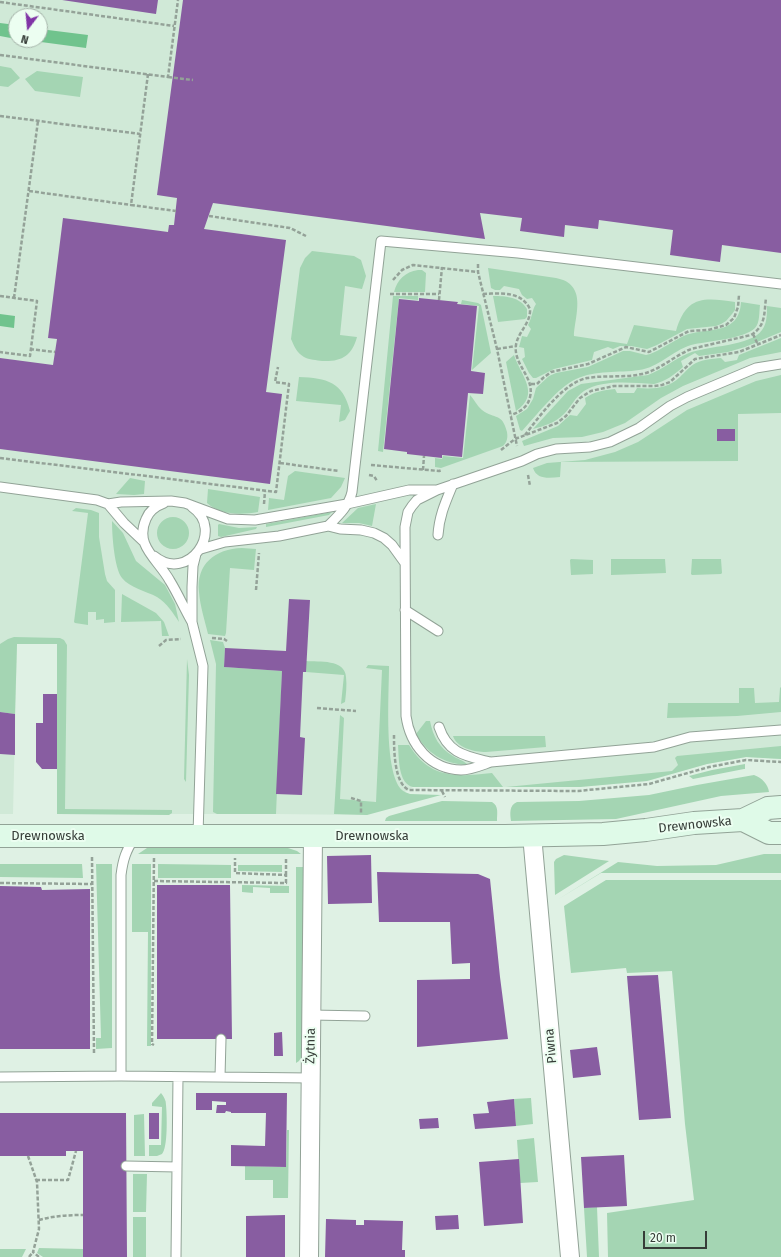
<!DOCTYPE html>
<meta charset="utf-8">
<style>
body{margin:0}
#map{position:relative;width:781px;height:1257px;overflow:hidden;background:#dff1e4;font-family:"Fira Sans",sans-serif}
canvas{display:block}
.north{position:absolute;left:8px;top:8px;width:40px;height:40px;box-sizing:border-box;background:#ecfef1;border:1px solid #a3b1a7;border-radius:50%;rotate:196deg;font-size:11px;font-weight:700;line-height:16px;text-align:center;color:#363d38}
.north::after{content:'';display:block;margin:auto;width:14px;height:18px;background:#8034a6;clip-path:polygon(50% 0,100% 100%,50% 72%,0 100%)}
.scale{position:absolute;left:643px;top:1231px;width:64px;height:18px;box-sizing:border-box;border:2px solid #363d38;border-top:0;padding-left:5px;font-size:12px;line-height:14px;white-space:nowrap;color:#363d38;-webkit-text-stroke:3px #ecfef1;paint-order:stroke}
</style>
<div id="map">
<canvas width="781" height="1257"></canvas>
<div class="north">N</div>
<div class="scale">20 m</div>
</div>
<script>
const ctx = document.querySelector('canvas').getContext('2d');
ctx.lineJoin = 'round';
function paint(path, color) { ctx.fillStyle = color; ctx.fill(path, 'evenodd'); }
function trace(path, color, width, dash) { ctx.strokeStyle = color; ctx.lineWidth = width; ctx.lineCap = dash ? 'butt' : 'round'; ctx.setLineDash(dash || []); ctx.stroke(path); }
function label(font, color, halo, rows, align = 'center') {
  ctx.font = font + ' "Fira Sans",sans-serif'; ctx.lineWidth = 4; ctx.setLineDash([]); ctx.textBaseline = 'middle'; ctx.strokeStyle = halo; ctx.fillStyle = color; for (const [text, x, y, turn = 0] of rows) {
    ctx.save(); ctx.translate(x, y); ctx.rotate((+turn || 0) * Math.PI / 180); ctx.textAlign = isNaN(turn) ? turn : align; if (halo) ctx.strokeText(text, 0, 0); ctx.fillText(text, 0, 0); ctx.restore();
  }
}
paint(new Path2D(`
 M0 0H781V759L746 757 707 764 647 781 580 787H413L367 815 276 814V794L224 668 217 814H57V644H17L13 814H0ZM16 16H40V40H16Z`), '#d0e9d7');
paint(new Path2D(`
 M0 66 11 68 20 78 8 87 0 86Z
 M37 71 83 77 80 97 35 91 25 79Z
 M312 251 354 256 361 260 366 276 362 289 345 286 340 335 357 337C352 356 341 362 322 361 317 360 309 360 304 357 297 353 294 346 291 339L300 268 305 258Z
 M488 268 556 278C588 284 575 315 574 336L627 344 634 325 676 331C686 296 703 297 735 302V310L732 314 726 321 721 324 716 326 687 329 657 345 647 349 631 346H620L613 349 608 347 594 352 592 360 554 369 536 378H533L529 373 522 359 525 357 524 348 519 347 522 336 527 337 531 329 528 325C532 318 532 310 536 304L532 298 527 299 522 295 519 289 504 286 500 290H495L491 288Z
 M418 270H422L426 273 425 292H394C397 280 405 272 418 270Z
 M393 296H418V300L399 298 383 452 378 451Z
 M493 296C506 296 520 297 527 309V317L525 319 498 322Z
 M462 300 478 303 481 305 491 353 472 370 479 306 461 304Z
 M741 302 760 305C759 312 760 323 755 328 744 339 707 341 691 345 672 351 658 368 639 370 619 373 595 370 576 379 558 387 536 416 522 431L520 430 516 416 527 409 533 399 536 388 549 376 556 373 588 367 623 351H630L646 355 650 354C663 349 674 340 686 335 708 327 739 336 741 302Z
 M767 306 781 308V332L745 347 728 352 699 356 695 353 681 361 683 367C674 375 666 381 654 384 632 383 603 379 584 391 575 397 571 407 564 414 555 423 544 426 533 429L568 391 581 384 648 375C662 370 674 359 689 353 706 346 752 346 762 330 767 324 767 314 767 306Z
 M781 338V352L750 358 683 386 661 398 625 423 603 432 582 437 553 438 524 446 522 441 558 426 570 415 577 416 586 404 585 398C594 392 603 390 615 389L617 393H634L637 388C654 389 667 389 680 377 685 372 690 366 696 363 704 359 712 359 721 358L725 362 737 360 739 355Z
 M514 355C521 376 541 394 516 411L506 362Z
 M781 375V413L738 414V461L561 462 560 477C549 478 537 480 533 468L547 463 585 460 615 452 638 442 687 410 756 381Z
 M299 377C327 378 343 382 350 411L345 420 339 422 341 405 296 401Z
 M470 395C474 399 477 406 482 410 495 420 502 412 507 432 508 438 507 442 503 446L441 468 435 467V458L442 459 443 456 463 458Z
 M295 471 345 478 341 487 331 498 268 510 269 498 284 500 288 476Z
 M130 478 145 481 144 494 134 495 116 494Z
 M208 489 260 497 258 512C241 515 220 515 207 503Z
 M376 504 372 526 359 523H342L358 508Z
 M76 508 91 510 99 513V537L105 574 107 581 115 590V622L104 623V619L96 620V612H88V625L75 623 74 622 88 513 72 511Z
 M332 512 329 515 266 527V524Z
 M157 533a16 16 0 1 1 32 0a16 16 0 1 1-32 0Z
 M112 521 123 533 136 561 165 585 175 604 179 622C173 613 167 603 157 597 146 591 130 588 122 578 114 568 112 533 112 521Z
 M219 524 239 528 257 527 256 529 221 537 218 536V525Z
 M242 548 256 549 254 570 230 568 226 633 225 636 208 634C205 621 200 606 199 592 196 564 215 549 242 548Z
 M571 559 593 560V574L571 575 570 560Z
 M611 559H665L666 573 611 575Z
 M692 559H721L722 573 721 574 692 575 691 574Z
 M122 594 156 613 164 622 169 636H162L161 621 121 622Z
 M14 637 60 638 64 640 67 645 65 809 172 810V813L169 815 57 814V644H17L15 714 0 712V644L8 639Z
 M210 640 223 642 225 648 224 667 282 671 276 814H217L213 812 216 664Z
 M187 659 189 675 186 782 184 779Z
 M306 661C319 662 345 659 346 677 347 685 346 694 345 702L341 704 344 675 306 672Z
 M368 665 389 666C389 694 384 766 400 788 402 791 407 793 410 794L441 795 367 815 334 814 340 715 344 718 340 799 376 802 382 670 366 668Z
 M781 687V712L737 716 667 718 668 703H739V688H754L755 703 779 702 780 688Z
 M426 721H430C433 736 439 748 453 756 457 759 463 760 467 764L465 765C443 763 427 753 416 734Z
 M453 736H545L546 747 486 752C474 752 457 748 453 736Z
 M398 745H409C430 779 456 777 492 773L503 787H506L672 771 678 765 675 758 677 756 781 746V759L746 757 707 764 647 781 580 787H413C398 784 399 758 398 745Z
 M745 764V769H744L693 779 689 776 712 770Z
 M754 775C762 778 768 784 769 792L721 796 616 819 511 821C510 814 509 805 517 802L579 801 649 795 697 785Z
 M442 801 492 802C499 806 497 813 497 821H385L386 818 389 816Z
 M147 848H288L297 851 301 854H138Z
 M764 854H781V873H601L557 900 618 862 657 866 716 865Z
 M564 855 609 861 555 895 554 862 556 859Z
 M0 864H82L83 878 0 877Z
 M96 864H112V1048L96 1049V1038H101Z
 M132 864H151V1046H147L148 932H132Z
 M158 864 231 865V878H158Z
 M238 865H282V872L238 871Z
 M296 867H305L302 1056 299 1061 296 1063Z
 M606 880H781V1257H608L607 1213 694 1200 685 1124 672 971 627 973 626 968 571 973 564 906Z
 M242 885 289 886V893H270V888L253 887V893L242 892Z
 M161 1093C164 1097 166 1100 166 1105 167 1114 168 1148 162 1154L157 1156H149V1145H161L162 1107 152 1106V1103Z
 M531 1098 533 1124 516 1126 514 1099Z
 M144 1114 145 1156H134V1115Z
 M287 1130H289L288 1198H273V1180H245V1166L286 1167Z
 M534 1138 538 1182 520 1183 517 1140Z
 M133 1174H147L146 1212H133Z
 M597 1207 599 1257H587L584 1208Z
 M133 1217H146V1257H133Z
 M39 1248 83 1249V1257H43L37 1253Z
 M0 1249H26L22 1257H0Z`), '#a4d5b3');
paint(new Path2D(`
 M0 23 16 25V39L0 36Z
 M40 29 88 35 86 48 26 40H40Z
 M0 314 15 316 14 328 0 326Z`), '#70c38d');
paint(new Path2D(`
 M62 0H158L156 14Z
 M183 0H781V253L722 245 720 262 670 255 673 230 599 220 598 229 565 225 564 237 520 231 522 218 480 213 485 239 213 203 204 229 286 240 266 392 282 394 270 484 0 449V358L53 365 57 339 48 338 63 218 168 232 169 225H174L177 198 157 195Z
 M419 298 458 302 457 304 477 306 471 371 485 373 483 394 468 393 462 457 442 455V458L407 454V452L384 449 399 299 419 301Z
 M717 429H735V441H717Z
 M289 599 310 600 306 672H303L300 737 305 738 302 795 276 794 282 671 224 667 225 648 286 651Z
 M43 694H57V769H42L36 762V723H43Z
 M0 712 15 714V755L0 754Z
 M371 855 372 903 328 904 327 856Z
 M377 872 478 874 490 879 500 977 508 1039 417 1047V980L470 979V963L452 964 450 922H379Z
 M157 885H230L232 1039H157Z
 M0 886 41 887 42 890 90 889V1049H0Z
 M658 975 671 1118 639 1120 627 976Z
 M282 1032 283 1056H274V1033Z
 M597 1047 601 1075 573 1078 570 1050Z
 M196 1093H287L286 1167 231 1166V1145L265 1146 266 1113H231V1112L226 1111 225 1113H216L217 1105H226V1102L212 1101V1110H196Z
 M514 1099 516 1126 475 1129 473 1114 489 1113 487 1102Z
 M0 1113H126L127 1257H83V1151H66V1156H0Z
 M149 1113H159V1139H149Z
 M438 1118 439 1128 420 1129 419 1119Z
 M624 1155 627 1206 584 1208 581 1157Z
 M519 1159 523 1223 484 1226 479 1162Z
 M285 1215V1257H246V1216Z
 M458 1215 459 1229 436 1230 435 1216Z
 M326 1219 356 1220V1225H364V1220L403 1221 402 1250H405V1257H325Z`), '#885da1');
const service = new Path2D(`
 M781 364 756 368 687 397 670 406 639 428 610 442 590 447 556 449 537 454 522 461 437 490 417 500 412 506 408 512 405 527 406 716C410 745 430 769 461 770 471 770 482 765 491 762L654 747 690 737 781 730
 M0 487 97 500 108 504 121 502 171 501 185 503 228 519 255 520 347 504 409 490H435
 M164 503C156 506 149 511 146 519 134 546 158 559 170 581 178 594 184 608 192 622
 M108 504 124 523 143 541
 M328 526C338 516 349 506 352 492L381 241 518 253 781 284
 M438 535C439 516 446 501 453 484
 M201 549 225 542 279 536 328 526 340 529 361 530 374 533 384 538 392 545 405 563
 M196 554 193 566 192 587V622L203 666 198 835
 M154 556C188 584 226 530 192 507
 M405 610 438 631
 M439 727C448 754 466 756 490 762
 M311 1015 365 1016
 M121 1076V875C123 859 126 851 134 838
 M0 1077 121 1076 311 1078
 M220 1077 221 1039
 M126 1166 177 1167
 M176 1257 178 1077`);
const minor = new Path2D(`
 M532 835 570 1257
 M309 1257 313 836`);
const secondary = new Path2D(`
 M743 820 769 833H781
 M0 836H505L603 834 646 830 694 823 743 820 768 808 781 807`);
trace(service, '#92a397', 11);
trace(minor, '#92a397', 20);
trace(secondary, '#92a397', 24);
trace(new Path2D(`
 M0 2 174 26
 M0 55 168 77 178 0
 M148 74 131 205 176 211
 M168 77 193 80
 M0 116 140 134
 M29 191 131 205
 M209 216 290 228 306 236
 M478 264V272L497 349 517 446
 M393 280 402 270 413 265 478 272
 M390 294H439
 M483 294C501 293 521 291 530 309 531 323 518 332 516 345 513 365 535 377 530 397 528 407 520 412 511 415
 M0 296 37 301 30 356 0 352
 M14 298 38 121
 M439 300 442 267
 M753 334 758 345
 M30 349 55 352
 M497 349 516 346
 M531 384H537L543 378 551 372 588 364 626 347 649 352 689 331 708 330 726 325 734 318 738 307 739 295
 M525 435C539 417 563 383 587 378 605 375 624 378 642 374 660 370 674 356 691 349L751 335C766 326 764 313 766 298
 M501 450 515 439 557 423 566 416 580 398 591 391 614 386H654L662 385 670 382 695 359 739 352 781 335
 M0 458 276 492 289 384 275 382 278 367
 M280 463 339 471
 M371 465 439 471 442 470
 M423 470 424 456
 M369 475 374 476 377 481
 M528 475 530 486
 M264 504 265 491
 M256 590 259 553
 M212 638 224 639 227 641
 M159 646 166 640 181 639
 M317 708 356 711
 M394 735C394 749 394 784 409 790L578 791 649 784 709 767 746 760 781 762
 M442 791 445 797
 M351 798 361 801V814
 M92 857 94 1053
 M154 858 152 1044 154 1045
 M286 875V858
 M154 881 286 883V875L235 873V858
 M0 883 92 884
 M28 1156 37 1182 39 1229 33 1252 39 1257
 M36 1180H68L76 1151
 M39 1220C53 1216 68 1215 83 1215
 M29 1257 33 1252`), '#94a298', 2.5, [4, 2]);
trace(service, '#fff', 9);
trace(minor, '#fff', 18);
trace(secondary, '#dffae8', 22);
label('13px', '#363d38', '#ecfef1', [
 ["Drewnowska",695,825,-6],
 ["Drewnowska",48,836],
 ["Drewnowska",372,836],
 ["Żytnia",311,1046,-89],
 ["Piwna",551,1046,-95]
]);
</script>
